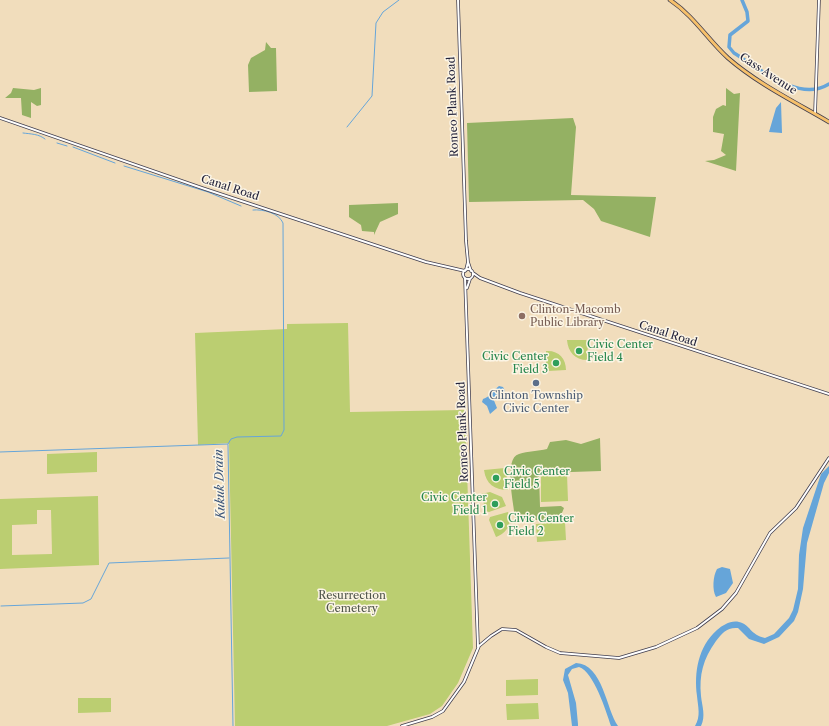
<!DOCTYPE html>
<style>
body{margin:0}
canvas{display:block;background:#f1ddbc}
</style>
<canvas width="829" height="726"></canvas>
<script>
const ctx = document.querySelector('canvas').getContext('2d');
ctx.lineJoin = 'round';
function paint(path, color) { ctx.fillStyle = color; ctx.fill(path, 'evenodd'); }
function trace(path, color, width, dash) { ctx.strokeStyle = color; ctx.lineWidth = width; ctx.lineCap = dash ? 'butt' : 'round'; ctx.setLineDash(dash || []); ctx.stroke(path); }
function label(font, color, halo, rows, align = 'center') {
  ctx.font = font + ' "Libre Caslon Text",serif'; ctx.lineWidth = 3; ctx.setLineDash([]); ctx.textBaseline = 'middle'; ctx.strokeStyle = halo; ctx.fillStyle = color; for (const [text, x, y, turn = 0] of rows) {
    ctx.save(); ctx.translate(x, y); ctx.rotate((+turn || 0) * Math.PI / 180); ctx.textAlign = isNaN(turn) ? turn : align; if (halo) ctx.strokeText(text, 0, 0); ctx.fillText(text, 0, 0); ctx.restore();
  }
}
paint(new Path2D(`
 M348 323 350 412 465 410 473 648 458 683 442 706 430 714 387 726H235L229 443 198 445 195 333 287 329V324Z
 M567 340H586L588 342 587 360C575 360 568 352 567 340Z
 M546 351C558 350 566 358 566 370L548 371 546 369Z
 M97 452V472L47 474V454Z
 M505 468 506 470 508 490C494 490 486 484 484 470Z
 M567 474 568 501 541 502V475Z
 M490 492 502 497 506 506 489 512 486 511 481 494Z
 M98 496 99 565 0 569V499ZM37 510H51L52 554 12 555V525L37 524Z
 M508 512C513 523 507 533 496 537L489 520 490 517Z
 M565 522 566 540 537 542 536 524Z
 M538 679V695L506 696V680Z
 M78 698H111V712L78 713Z
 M538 703 539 719 507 720 506 704Z`), '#bbce71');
paint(new Path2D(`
 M266 42 271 48H276L277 91 249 92 248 65 251 58 265 50Z
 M13 88 34 90 41 88V105L37 106 31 102V118L22 115 21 98H5L11 93Z
 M726 88 734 94 740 93 736 171 705 161 714 160 726 155 721 151 724 134 713 132V117L716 109 723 105 726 106Z
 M573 118 576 127 571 195 656 197 650 237 601 221 594 209 583 200 469 202 467 123Z
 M398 203V214L380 222 374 235V232L362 231 361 225 349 217V205Z
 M600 438 601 471 542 473 539 475 540 507 561 506 564 508 559 520H517L515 518C514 505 503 458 519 454 528 451 538 451 547 449L550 442 566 440 581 444Z`), '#94b163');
paint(new Path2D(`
 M781 102 782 133 769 132 776 108Z
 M499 386 503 387 505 391 493 398 497 408 490 414 487 406 482 402 483 399C490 397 493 390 499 386Z
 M829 466V473L824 483 807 543 803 589 798 612 794 621 779 637 764 644 749 639 738 628C727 627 722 633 716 641 703 659 699 675 701 696 702 706 706 716 701 726H695C701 716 698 707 697 696 694 672 698 647 717 630 723 625 731 620 739 622 750 624 750 635 765 638L774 634 789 618 793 610 798 589 799 555 803 528 821 474Z
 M722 567 730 569 733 583 726 593 716 597C712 590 713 576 717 569Z
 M576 663C603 664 606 709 618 726H611C606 711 594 672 579 667L572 669 568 675 576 703 578 724V726H572L568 693 563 680 565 669Z`), '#66a5d9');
trace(new Path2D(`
 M347 127 372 96 376 23 383 12 399 0
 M23 133C31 134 39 134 45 139
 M57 143 67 146
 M73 147 115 163
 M124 166 208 192 241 206
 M228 444 231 439 237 437 281 436 284 430 283 223C279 213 263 209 253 210
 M228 445 233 726
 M0 452 228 444
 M1 606 83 603 91 599 109 563 229 558`), '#66a5d9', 1);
trace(new Path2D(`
 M742 0 747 12 748 21 730 35 729 47 734 53C760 69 799 103 829 84`), '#66a5d9', 3.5);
const minor = new Path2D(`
 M458 0 466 241 468 262 471 271
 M815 114 819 0
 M0 118 202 188 426 262 465 271
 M463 274a5 5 0 1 1 10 0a5 5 0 1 1-10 0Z
 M466 270 468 262
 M473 273 480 278 520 293 829 394
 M465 278 478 647
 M467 288 470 279
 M402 726 432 717 443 711 464 682 479 646 491 636 502 629 516 630 546 647 560 653 619 658 656 647 697 628 722 609 736 593 770 533 796 508 829 458`);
const major = new Path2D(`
 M670 0C694 16 708 40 728 58 758 84 795 102 829 122`);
trace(minor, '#413e4e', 3.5);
trace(major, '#413e4e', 4.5);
trace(minor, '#fff', 2);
trace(major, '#f6c06b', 3);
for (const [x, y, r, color] of [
 [522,316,4,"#8d6e63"],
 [579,351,4,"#2e9e5b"],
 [556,363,4,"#2e9e5b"],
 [536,383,4,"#5c6f8a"],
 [496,478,4,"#2e9e5b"],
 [495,504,4,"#2e9e5b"],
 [500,525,4,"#2e9e5b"]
]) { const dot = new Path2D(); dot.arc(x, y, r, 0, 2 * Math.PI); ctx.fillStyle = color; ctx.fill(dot); trace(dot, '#fcf5e5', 1.5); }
label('11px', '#22223b', '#fcf5e5', [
 ["Cass Avenue",768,74,33],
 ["Romeo Plank Road",453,107,-92],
 ["Canal Road",230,188,18],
 ["Canal Road",668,334,18],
 ["Romeo Plank Road",463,432,-92]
]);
label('11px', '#785e54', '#fcf5e5', [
 ["Clinton-Macomb",530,310],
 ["Public Library",530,323]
], 'left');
label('11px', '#27864d', '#fcf5e5', [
 ["Civic Center",587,345],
 ["Field 4",587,358],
 ["Civic Center",548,357,"right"],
 ["Field 3",548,370,"right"],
 ["Civic Center",504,472],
 ["Field 5",504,485],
 ["Civic Center",487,498,"right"],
 ["Field 1",487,511,"right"],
 ["Civic Center",508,519],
 ["Field 2",508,532]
], 'left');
label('11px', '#4e5e75', '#fcf5e5', [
 ["Clinton Township",536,396],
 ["Civic Center",536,409]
]);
label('11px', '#50564b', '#fcf5e5', [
 ["Resurrection",352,596],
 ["Cemetery",352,609]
]);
label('italic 12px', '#3d567a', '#fcf5e5', [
 ["Kukuk Drain",220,484,-92]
]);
</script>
